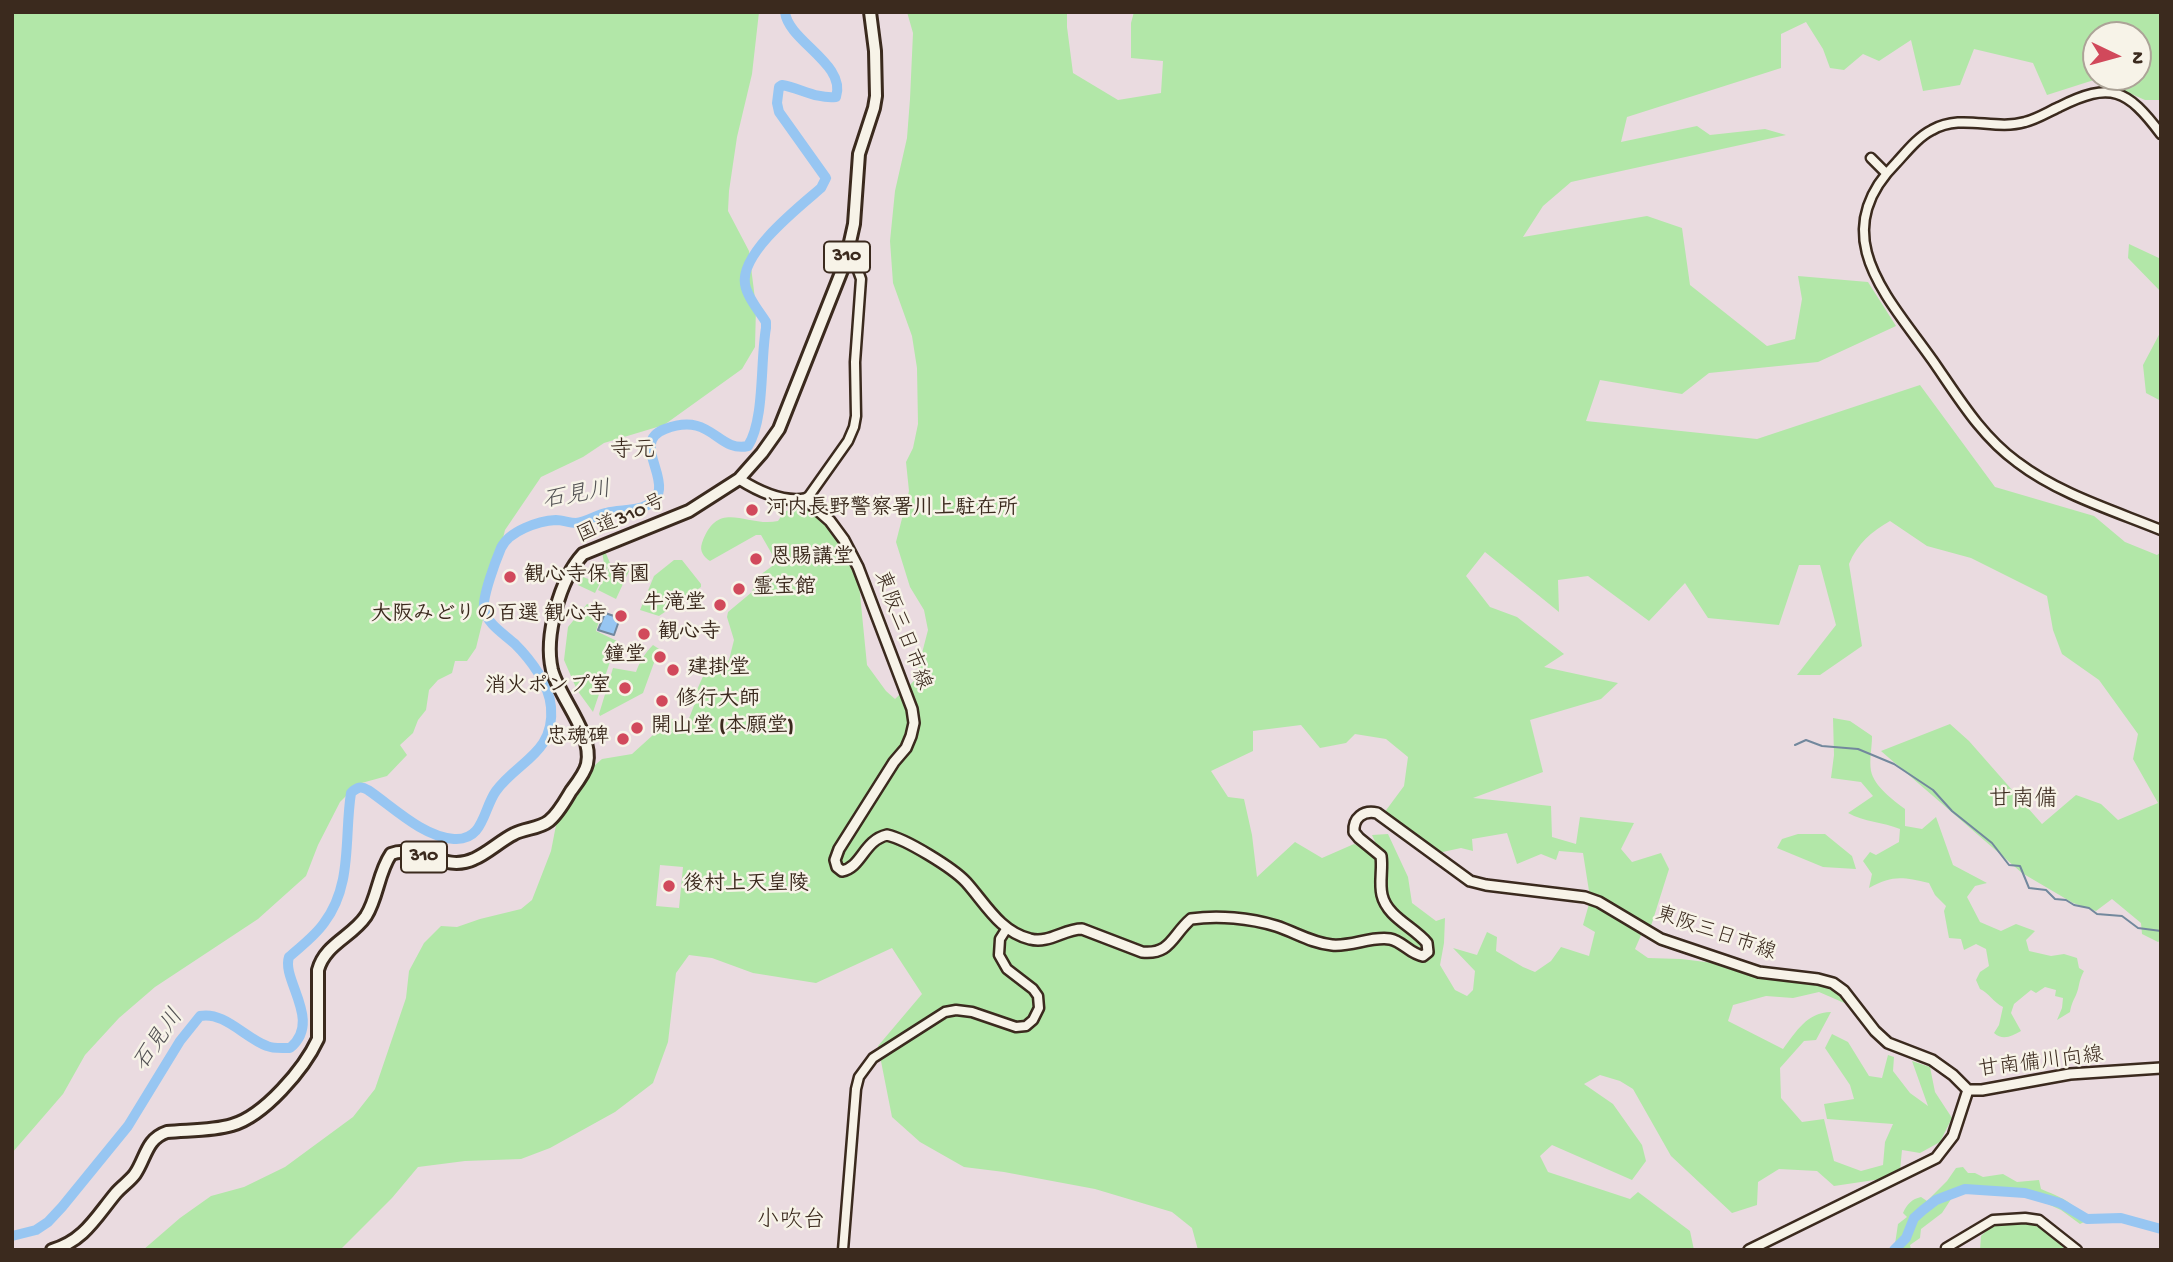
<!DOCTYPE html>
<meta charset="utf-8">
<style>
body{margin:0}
#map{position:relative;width:2173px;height:1262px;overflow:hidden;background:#eadbe0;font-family:"Gochi Hand",sans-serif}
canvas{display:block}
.frame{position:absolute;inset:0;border:14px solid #3b2a1e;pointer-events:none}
.north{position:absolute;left:2082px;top:21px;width:70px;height:70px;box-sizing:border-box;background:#f7f3e8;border:2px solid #aca397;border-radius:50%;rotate:95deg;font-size:19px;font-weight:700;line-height:28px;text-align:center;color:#3b2a1e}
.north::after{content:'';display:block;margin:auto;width:24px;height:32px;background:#d1495b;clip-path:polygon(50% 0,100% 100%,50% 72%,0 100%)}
</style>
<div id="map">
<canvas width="2173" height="1262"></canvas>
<div class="frame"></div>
<div class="north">N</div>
</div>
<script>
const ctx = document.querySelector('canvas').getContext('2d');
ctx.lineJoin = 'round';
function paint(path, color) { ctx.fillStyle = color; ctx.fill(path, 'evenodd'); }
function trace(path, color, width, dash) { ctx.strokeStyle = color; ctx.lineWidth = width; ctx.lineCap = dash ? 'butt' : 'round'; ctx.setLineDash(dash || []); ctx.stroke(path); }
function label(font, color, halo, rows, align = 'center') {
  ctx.font = font + ' "Gochi Hand","Klee One",sans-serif'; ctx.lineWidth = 5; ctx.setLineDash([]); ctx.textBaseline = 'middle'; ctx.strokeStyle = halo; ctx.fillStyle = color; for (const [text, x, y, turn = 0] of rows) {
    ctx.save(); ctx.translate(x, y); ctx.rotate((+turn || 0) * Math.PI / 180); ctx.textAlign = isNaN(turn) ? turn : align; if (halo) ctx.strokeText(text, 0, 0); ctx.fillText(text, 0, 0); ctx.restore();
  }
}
paint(new Path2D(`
 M12 12H759L752 74 737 137 729 191 728 211 749 251 756 307 755 347 742 369 664 425 604 443 583 457 541 477 505 530 476 648 467 661H455L452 673 438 680 429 690 426 710 418 720 413 733 400 745 407 755 387 776 358 784 340 802 318 845 306 876 258 919 155 987 119 1018 85 1055 63 1094 12 1153Z
 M907 12H1067V27L1073 73 1118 100 1161 93 1163 61 1131 58V23L1134 12H2161V100H2145L2097 79 2047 95 2033 63 1974 49 1960 85 1923 91 1911 40 1879 61 1863 54 1844 70 1830 68 1823 49 1806 22 1781 34V68L1627 117 1621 142 1697 126 1710 135 1765 129 1786 135 1571 182 1543 206 1523 237 1647 216 1682 228 1690 285 1767 346 1795 339 1802 299 1798 276 1868 282 1896 326 1818 362 1709 373 1682 394 1600 380 1586 421 1757 439 1920 385 1995 487 2094 516 2125 542 2157 555 2161 552V940L2158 942 2142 934 2141 923 2112 899 2096 911 2073 903 2022 873 1881 751 1950 724 1969 741 2042 824 2076 795 2101 804 2118 820 2158 803 2133 759 2138 734 2099 680 2062 654 2053 630 2047 596 1971 558 1927 546 1890 521C1872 531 1857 544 1849 564L1862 646 1820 675H1797L1836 625 1820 565H1799L1779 625 1708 618 1685 583 1649 621 1588 576 1558 580 1559 612 1485 552 1466 576 1490 607 1517 617 1564 654 1544 667 1618 683 1601 699 1530 720 1543 772 1473 798 1551 806 1552 837 1576 844 1580 817 1634 823 1621 849 1632 862 1661 853 1669 869 1651 926 1589 891 1583 853 1559 851 1556 860 1541 854 1517 864 1507 833 1472 839 1473 851 1461 848 1438 853 1384 813 1404 786 1408 757 1386 739 1355 734 1346 743 1320 748 1301 725 1253 731V751L1211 771 1228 797 1244 799 1252 835 1257 877 1295 842 1322 858 1354 844 1382 857 1372 835 1388 834 1408 877 1412 903 1436 921 1445 918 1444 943 1440 965 1455 990 1467 996 1473 990 1475 971 1453 948 1477 955 1487 932 1497 937 1496 951 1523 967 1535 972 1551 961 1561 947 1589 956 1595 932 1583 925 1589 904 1642 933 1635 949 1648 958 1681 959 1722 964 1826 984 1841 993 1849 1005 1819 992 1793 998 1766 996 1733 1005 1728 1021 1783 1049C1796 1032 1807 1012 1831 1012L1816 1040 1804 1041 1780 1068 1781 1098 1802 1122 1824 1119 1834 1161 1861 1171 1883 1165 1885 1142 1893 1124 1827 1119 1824 1104 1854 1099 1850 1085 1825 1048 1832 1034 1848 1042 1869 1076 1882 1078 1888 1055 1894 1057 1893 1071 1910 1093 1928 1106 1912 1061 1930 1067 1935 1092 1952 1118 1940 1142 1920 1153 1902 1150 1900 1171 1888 1178 1834 1186 1817 1171 1779 1169 1758 1182 1757 1205 1732 1213 1671 1156 1633 1089 1620 1081 1600 1075 1584 1084 1613 1104 1642 1145 1646 1161 1632 1180 1552 1145 1540 1156 1548 1172 1630 1199 1638 1192 1690 1231 1694 1250H1198L1192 1228 1172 1212 1095 1189 1004 1172 964 1167 920 1142 892 1117 878 1046 922 994 892 948 816 983 753 973 712 958 689 955 676 973 668 1042 653 1083 615 1112 550 1148 521 1159 465 1161 418 1167 392 1198 340 1250H143L180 1218 211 1196 244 1187 285 1167 353 1117 375 1089 406 998 409 971 424 943 441 926 457 927 480 919 521 909 532 900 551 851 557 820 588 771 602 759 632 754 653 735 656 715 658 714 678 721H688L695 703V694L706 670 717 668 729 660 734 640 727 617 728 612 752 592 756 578 775 564 776 561 761 535H756L710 561C704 557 699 551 702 543 718 497 747 528 778 521L784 512 793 508 806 509 820 519 840 543 859 584 867 665 886 691 895 699 915 680 928 630 924 610 910 587 896 542 909 491 906 462 913 448 918 424 917 368 912 336 893 283 890 241 895 191 907 138 910 99 913 33ZM2096 35H2138V77H2096ZM660 865 683 867 679 908 656 906Z
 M2129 244 2161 259V292L2128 258Z
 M2161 331V401L2146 393 2143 365Z
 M605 551 610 563 595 593 578 585 583 577 594 581 604 563 602 552Z
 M674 560H682L701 584V587L659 616 640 610 654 576Z
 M620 562 629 571 616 599 598 590 611 564Z
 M587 604 603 608 596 631 617 641 593 712 577 690 564 660 568 627Z
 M653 645 659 649 643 693 600 716 599 714 613 668 636 672C640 661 645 653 653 645Z
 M1833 718 1850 721 1872 736C1872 748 1869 760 1871 771 1874 786 1893 800 1905 809V826L1922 829 1936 817 1953 865 1987 883 1975 886 1967 897 1980 922 2001 931 2016 924 2035 931 2026 940 2029 951 2051 956 2064 954 2077 958 2079 968 2084 971C2078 982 2080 986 2076 995 2073 1001 2071 1005 2070 1012L2057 1020 2062 1008 2063 998 2055 996 2056 990 2045 987 2036 993 2031 990 2014 1004 2011 1013 2021 1031C2012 1036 2003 1041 1994 1033L1999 1025 2003 1007C1993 1002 1988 992 1980 989L1976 980 1980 972 1989 966 1986 949 1976 944 1964 950 1961 939 1949 938 1944 911 1946 906 1935 895 1929 883C1902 877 1893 875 1869 888L1872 874 1863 861 1870 852 1876 855 1899 842 1900 829C1883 822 1864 822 1848 813L1873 796 1861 782 1831 778 1834 755Z
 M1798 834H1825L1852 856 1856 869 1823 867 1777 848 1782 839Z
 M1963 1167 1968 1173H1975L1983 1177 2003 1174 2017 1182 2039 1180 2041 1189C2060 1197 2076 1202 2084 1222L2080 1224 2061 1210 2041 1201 2017 1196 1989 1194 1974 1186 1957 1190 1942 1213 1921 1229 1920 1238 1910 1245 1911 1250H1890L1895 1244 1898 1224 1907 1217 1903 1213C1907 1204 1912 1199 1921 1197L1927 1201 1947 1181 1956 1168Z
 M2025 1221C2043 1225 2054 1236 2066 1250H1980L1981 1236 1994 1223Z`), '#b2e7a8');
const water = new Path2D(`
 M605 613 620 618 614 635 598 630Z`);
paint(water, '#97c6f2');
trace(water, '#72889d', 2);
trace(new Path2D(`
 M1795 745 1806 740 1822 746 1858 749 1894 764 1933 790 1952 811 1992 843 2009 865 2020 866 2029 888 2046 890 2055 899 2066 900 2074 905 2089 908 2097 914 2122 916 2138 928 2161 931`), '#72889d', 2);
trace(new Path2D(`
 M12 1236 36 1230 48 1222 62 1207 128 1126 180 1041 200 1016C224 1011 245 1038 267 1046 274 1049 282 1048 290 1048 323 1021 281 980 289 957 300 947 315 936 324 923 353 885 344 837 351 793 357 787 361 786 368 790 393 807 423 837 454 839 484 841 483 809 496 791 518 761 555 753 551 707 549 684 531 660 515 644 504 634 487 624 484 609 482 597 496 560 501 548 509 531 538 521 556 520 563 520 569 523 576 523 587 522 596 515 606 513 618 510 632 511 643 507 686 490 625 444 665 429 712 411 717 453 748 446 765 419 760 362 766 328V322C759 311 747 297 745 284 740 253 799 207 821 188L826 178 779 112 777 103 779 87 782 85C800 88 816 99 836 97 847 64 788 41 785 12
 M1894 1250 1906 1238 1914 1218 1923 1210 1936 1200 1965 1189 2025 1193 2060 1203 2087 1219 2121 1218 2161 1229`), '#97c6f2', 10);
const tertiary = new Path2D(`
 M2161 134C2127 89 2111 81 2059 107 2048 112 2037 119 2025 122 1994 131 1962 113 1932 130 1918 137 1907 151 1897 162 1824 235 1888 297 1933 361 1958 397 1981 436 2017 462 2059 494 2112 510 2161 530
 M1871 158 1886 173
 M805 499 809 496 848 441 854 427 856 416 855 362 861 279 857 268 846 260
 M1946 1248 1993 1220 2025 1218 2039 1220 2077 1250
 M843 1250 856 1089 859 1077 873 1058 945 1012 956 1010 972 1012 1016 1027 1026 1026 1033 1020 1039 1008 1038 996 1033 989 1007 969 999 955 1000 939 1007 928`);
const secondary = new Path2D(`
 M739 479C758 491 782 503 805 499L830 521 844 540 858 567 912 709 914 723 911 736 906 748 894 762 839 849 835 860 837 867 842 871C861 868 864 840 887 835 906 839 953 868 966 882 985 903 1000 932 1030 939 1049 944 1064 929 1082 929L1142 952C1171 955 1172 935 1191 919 1218 915 1250 918 1276 926 1295 932 1311 943 1332 945 1351 947 1371 936 1390 939 1402 941 1410 954 1423 956L1428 952 1427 943C1414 927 1387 917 1382 895 1379 882 1383 869 1381 856L1359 838 1354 832C1353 818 1363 810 1377 813L1470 881 1486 885 1585 897 1599 902 1661 939 1759 972 1818 979 1833 983 1844 991 1875 1031 1888 1043 1932 1060 1953 1075 1968 1090
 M1968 1090H1982L2070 1074 2161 1068
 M1749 1250 1936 1158 1953 1136 1968 1090`);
const trunk = new Path2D(`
 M52 1250C84 1241 96 1217 116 1193 122 1186 130 1181 135 1174 146 1158 146 1139 167 1132 187 1130 212 1131 232 1125 264 1116 304 1069 318 1039V970C325 944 352 937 366 916 378 897 378 873 391 854 417 844 445 873 474 859 488 853 500 841 514 834 525 828 539 829 549 821 558 814 565 801 571 791 577 783 585 773 587 764 594 735 559 697 552 670 544 636 560 579 583 554L689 511 739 479 762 453 779 429 846 260 854 224 859 154 874 108 876 96 875 51 870 12`);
trace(tertiary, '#3b2a1e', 13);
trace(secondary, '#3b2a1e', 14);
trace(trunk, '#3b2a1e', 16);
trace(tertiary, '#f7f3e8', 8);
trace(secondary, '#f7f3e8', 9);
trace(trunk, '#f7f3e8', 10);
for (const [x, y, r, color] of [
 [752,510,7,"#d1495b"],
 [756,559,7,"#d1495b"],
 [510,577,7,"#d1495b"],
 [739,589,7,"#d1495b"],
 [720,605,7,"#d1495b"],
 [621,616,7,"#d1495b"],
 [644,634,7,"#d1495b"],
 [660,657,7,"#d1495b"],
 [673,670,7,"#d1495b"],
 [625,688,7,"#d1495b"],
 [662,701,7,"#d1495b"],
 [637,728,7,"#d1495b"],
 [623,739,7,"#d1495b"],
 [669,886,7,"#d1495b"]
]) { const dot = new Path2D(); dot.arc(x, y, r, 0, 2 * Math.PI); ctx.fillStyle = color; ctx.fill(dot); trace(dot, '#f7f3e8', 2.5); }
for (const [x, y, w] of [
 [847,257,46],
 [424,857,46]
]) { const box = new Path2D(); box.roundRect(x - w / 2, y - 15.5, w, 31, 5); ctx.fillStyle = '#f7f3e8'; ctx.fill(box); trace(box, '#3b2a1e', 2); }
label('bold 19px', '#3b2a1e', null, [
 ["310",847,257],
 ["310",424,857]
]);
label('bold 21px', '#3b2a1e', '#f7f3e8', [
 ["河内長野警察署川上駐在所",766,510],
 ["恩賜講堂",770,559],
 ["観心寺保育園",524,577],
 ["霊宝館",753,589],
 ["牛滝堂",706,605,"right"],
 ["大阪みどりの百選 観心寺",607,616,"right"],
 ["観心寺",658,634],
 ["鐘堂",646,657,"right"],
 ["建掛堂",687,670],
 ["消火ポンプ室",611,688,"right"],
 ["修行大師",676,701],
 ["開山堂 (本願堂)",651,728],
 ["忠魂碑",609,739,"right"],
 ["後村上天皇陵",683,886]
], 'left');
label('21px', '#3b2a1e', '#f7f3e8', [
 ["国道310号",622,520,-23],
 ["東阪三日市線",901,631,69],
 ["東阪三日市線",1715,935,19],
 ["甘南備川向線",2041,1064,-7]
]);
label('23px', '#3b2a1e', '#f7f3e8', [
 ["寺元",633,452],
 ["甘南備",2023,801],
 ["小吹台",791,1222]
]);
label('italic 23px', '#525153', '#f7f3e8', [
 ["石見川",577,497,-10],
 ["石見川",160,1041,-55]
]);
</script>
